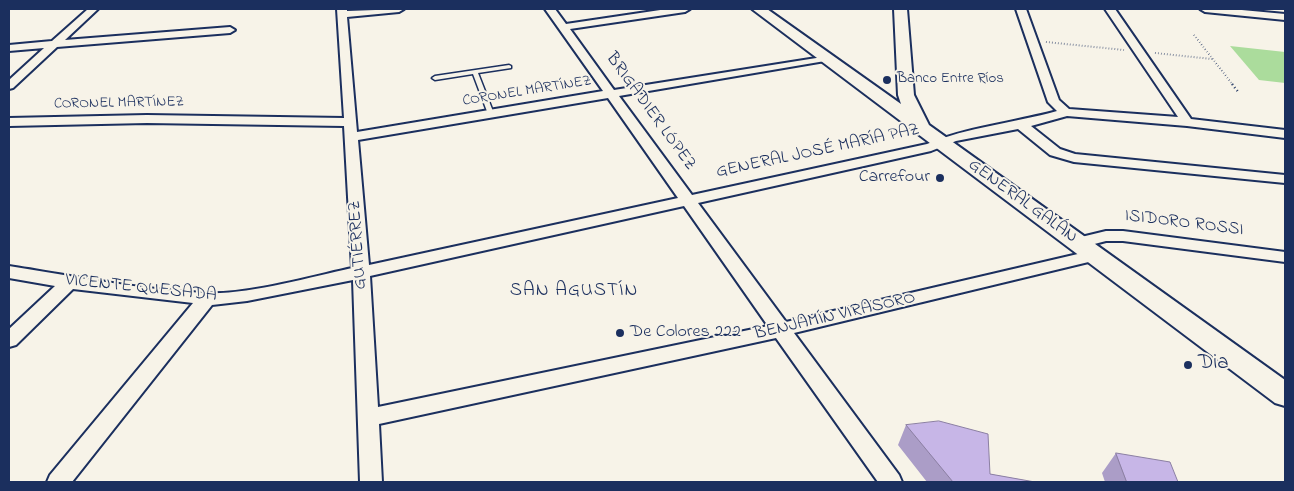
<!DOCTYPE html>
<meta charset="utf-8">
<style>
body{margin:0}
#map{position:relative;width:1294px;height:491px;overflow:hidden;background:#f7f3e8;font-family:"Indie Flower",sans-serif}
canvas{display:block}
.frame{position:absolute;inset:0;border:10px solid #1b2f5e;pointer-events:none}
</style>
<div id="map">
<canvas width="1294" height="491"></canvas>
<div class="frame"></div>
</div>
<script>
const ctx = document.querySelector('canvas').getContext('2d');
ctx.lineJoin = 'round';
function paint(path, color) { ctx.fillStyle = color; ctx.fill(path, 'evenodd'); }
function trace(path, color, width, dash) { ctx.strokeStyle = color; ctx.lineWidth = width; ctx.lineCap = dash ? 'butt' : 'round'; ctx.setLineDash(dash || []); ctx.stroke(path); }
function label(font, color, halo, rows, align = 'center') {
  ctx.font = font + ' "Indie Flower",sans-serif'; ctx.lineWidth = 4; ctx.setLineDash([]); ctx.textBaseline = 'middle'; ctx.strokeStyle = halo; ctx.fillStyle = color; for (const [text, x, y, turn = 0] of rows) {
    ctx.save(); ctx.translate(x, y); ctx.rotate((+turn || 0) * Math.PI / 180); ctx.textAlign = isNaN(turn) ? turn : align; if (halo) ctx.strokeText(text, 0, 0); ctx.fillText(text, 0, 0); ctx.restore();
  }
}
paint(new Path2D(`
 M1230 46 1285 52V83L1259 80Z`), '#abdc9c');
const lane = new Path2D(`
 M509 65 511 66V68L478 73 494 114 491 116 488 114 473 74 435 80 432 78 435 76Z`);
const street = new Path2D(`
 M88 9H98L65 40 230 27 235 30 230 33 57 47 13 88 9 89V80L44 48 9 51V45L52 41Z
 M337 9H347V11L404 9 399 12 347 17 357 132 603 91 545 9H555L566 24 667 9H690L685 12 570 29 614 90 829 56 830 58 825 61 619 96 692 195 927 144C968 127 1014 123 1057 111L1048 102 1016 9H1026L1059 100 1069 109 1178 117 1105 9H1115L1191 119 1285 130V138L1187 126 1067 116 1031 126 1060 149 1075 154 1285 175V183L1074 162 1050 155 1018 129 956 141 931 151 698 203 786 322 1095 250 1101 251 1103 255 1101 259 794 333 899 475 902 482H878L776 338 379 424 382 482H360L353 280 247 301 212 305 72 482H47L50 475 193 303 73 289 16 345 9 347V329L55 286 9 278V266C74 276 140 290 206 293 247 295 311 277 352 268L344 126 147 123 9 126V118L147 115 344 118ZM608 98 678 198 369 265 358 140ZM684 206 768 326 378 407 370 276Z
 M1200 9H1231L1285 14V20L1205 12Z
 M1106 231H1123L1285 252V262L1123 241H1106L1079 248 1073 247 1071 243 1073 239Z`);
const secondary = new Path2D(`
 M752 9H767L901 104 898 95 894 9H907L914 95 929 125 1285 380V406L1275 403Z`);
trace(lane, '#1b2f5e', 3);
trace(street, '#1b2f5e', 4);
trace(secondary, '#1b2f5e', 4);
trace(new Path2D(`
 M1194 35 1233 85
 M1046 42 1124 50
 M1155 53 1212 59`), '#1b2f5e', 2, [0.5, 2.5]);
trace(new Path2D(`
 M1232 84 1239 93`), '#1b2f5e', 2.5, [1, 3]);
paint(lane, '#f7f3e8');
paint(street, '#f7f3e8');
paint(secondary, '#f7f3e8');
paint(new Path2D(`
 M906 425 990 474 1035 482H927L898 445Z
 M1116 453 1178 482H1105L1102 473Z`), '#ab9dc7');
const building = new Path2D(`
 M939 421 988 434 990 474 1035 482H953L906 425Z
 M1116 453 1170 462 1178 482H1127Z`);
paint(building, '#c7b6e7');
trace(building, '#8b7fa2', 1);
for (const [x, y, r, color] of [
 [887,80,5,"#1b2f5e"],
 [940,178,5,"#1b2f5e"],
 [620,333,5,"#1b2f5e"],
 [1188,365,5,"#1b2f5e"]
]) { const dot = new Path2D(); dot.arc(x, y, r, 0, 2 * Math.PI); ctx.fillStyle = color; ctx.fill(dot); trace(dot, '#f7f3e8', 2); }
label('15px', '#1b2f5e', '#f7f3e8', [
 ["Banco Entre Ríos",897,80]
], 'left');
label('15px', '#1b2f5e', '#f7f3e8', [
 ["CORONEL MARTÍNEZ",527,92,-9],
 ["CORONEL MARTÍNEZ",119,104,-1]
]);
label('18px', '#1b2f5e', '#f7f3e8', [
 ["BRIGADIER LÓPEZ",650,112,54],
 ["GENERAL JOSÉ MARÍA PAZ",818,152,-12],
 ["GENERAL GALÁN",1022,202,36],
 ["ISIDORO ROSSI",1184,224,7],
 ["GUTIÉRREZ",359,245,-94],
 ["VICENTE QUESADA",141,289,6],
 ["BENJAMÍN VIRASORO",835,317,-13]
]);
label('18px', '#1b2f5e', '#f7f3e8', [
 ["Carrefour",930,178],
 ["De Colores 222",630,333,"left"]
], 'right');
ctx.letterSpacing = '1px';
label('19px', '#1b2f5e', '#f7f3e8', [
 ["SAN AGUSTÍN",574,292]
]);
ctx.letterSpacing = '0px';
label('21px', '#1b2f5e', '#f7f3e8', [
 ["Dia",1198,365]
], 'left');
</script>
